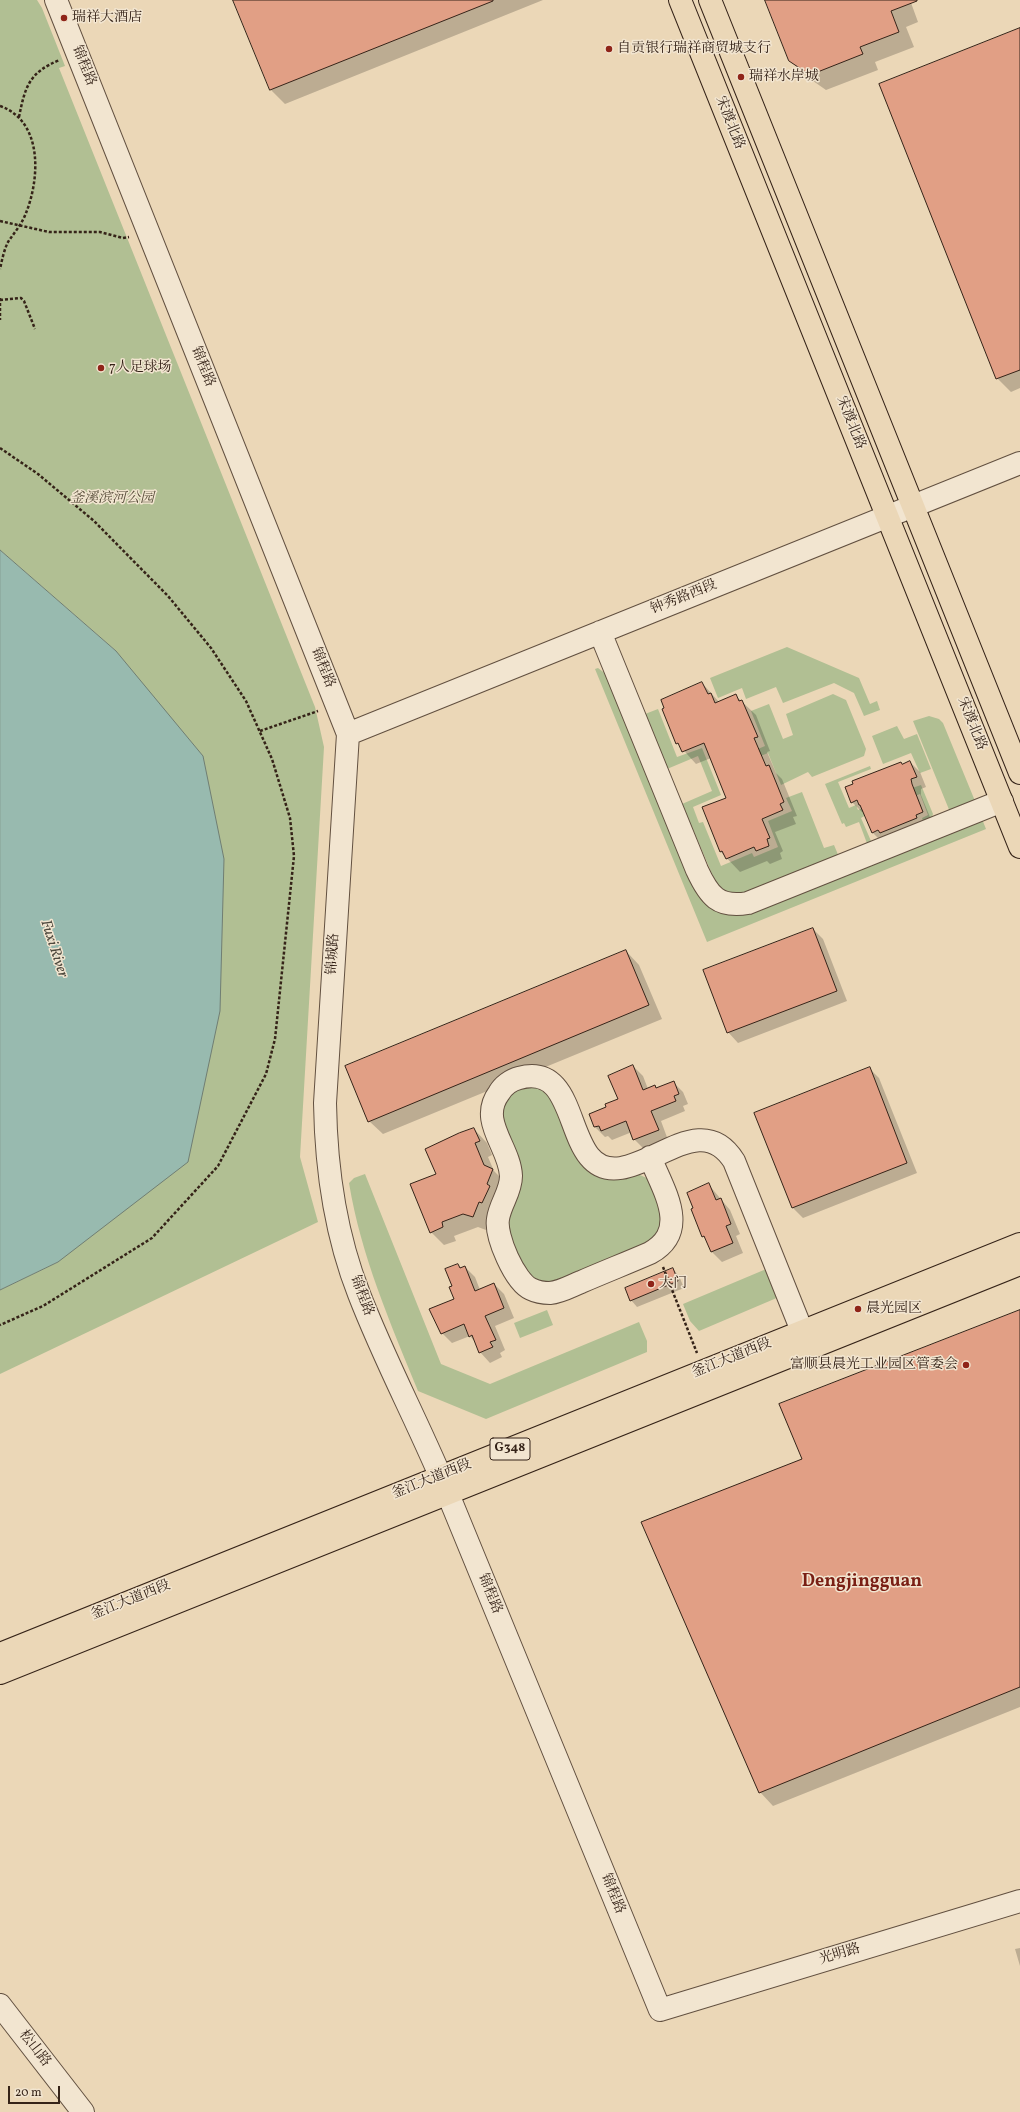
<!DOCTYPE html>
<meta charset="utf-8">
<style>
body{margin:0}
#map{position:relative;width:1020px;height:2112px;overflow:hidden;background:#ebd7b7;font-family:Vollkorn,serif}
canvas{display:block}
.scale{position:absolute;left:8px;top:2086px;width:52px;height:18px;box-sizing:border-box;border:2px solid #352318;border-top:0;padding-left:5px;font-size:12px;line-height:14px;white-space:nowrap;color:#352318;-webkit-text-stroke:3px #f2e5d0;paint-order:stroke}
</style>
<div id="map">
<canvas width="1020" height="2112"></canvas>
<div class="scale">20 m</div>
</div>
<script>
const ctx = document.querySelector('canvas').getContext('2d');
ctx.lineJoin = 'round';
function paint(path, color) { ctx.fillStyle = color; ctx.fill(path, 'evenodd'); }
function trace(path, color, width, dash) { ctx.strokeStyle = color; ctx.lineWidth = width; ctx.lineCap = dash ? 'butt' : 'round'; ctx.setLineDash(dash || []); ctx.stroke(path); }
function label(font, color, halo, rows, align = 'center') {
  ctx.font = font + ' Vollkorn,"Noto Serif SC",serif'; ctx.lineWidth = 3; ctx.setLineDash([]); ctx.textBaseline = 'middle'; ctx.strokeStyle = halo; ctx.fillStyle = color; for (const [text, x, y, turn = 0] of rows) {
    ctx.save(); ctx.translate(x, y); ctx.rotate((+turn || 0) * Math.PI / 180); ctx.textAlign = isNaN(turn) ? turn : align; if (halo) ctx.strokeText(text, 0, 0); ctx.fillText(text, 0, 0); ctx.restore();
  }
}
paint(new Path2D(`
 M0 0H37L42 8 65 66 59 68 315 707 324 747 300 1157 318 1222 0 1374V1290L58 1262 116 651 0 550Z
 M787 647 859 678 870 704 877 701 880 710 864 716 854 693 834 683 783 703 776 687 746 699 742 688 718 698 710 678Z
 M598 668 606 674 711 905 982 819 986 829 707 942 595 669Z
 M833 694 846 700 866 749 864 756 812 777 808 772 781 785 768 753 739 765 736 758 765 746 751 711 769 704 783 739 793 735 786 714Z
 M658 709 677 757 702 748 721 795 693 807 699 823 703 822 721 866 752 853 754 857 778 847 768 821 792 811 786 798 802 792 824 848 834 845 839 857 740 896 719 890 682 804 712 791 698 756 667 769 645 714Z
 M929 716 939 719 943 723 975 801 950 812 913 721Z
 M897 726 904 739 917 734 931 769 920 773 911 753 883 764 872 736Z
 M870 766 871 769 838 782 849 808 856 805 858 810 863 808 866 815 861 818 871 841 923 821 922 818 928 815 920 794 915 796 912 788 921 785 933 814 932 817 868 846 859 822 846 827 844 823 842 824 825 784Z
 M545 1085 578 1148 649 1179 666 1211 661 1238 560 1285 532 1284 504 1235 498 1108 512 1088Z
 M365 1174 441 1364 490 1384 639 1322 647 1341V1352L486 1419 418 1391C390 1322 361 1256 349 1183L354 1178Z
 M771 1267 779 1297 699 1331 690 1321 683 1304Z
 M547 1310 553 1325 520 1338 514 1323Z`), '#b1bf93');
const water = new Path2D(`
 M0 550 116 651 203 756 224 859 220 1011 188 1162 58 1262 0 1290Z`);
paint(water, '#98baaf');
trace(water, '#707e73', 1);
paint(new Path2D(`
 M235 0H543L285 104 271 90Z
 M766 0H910L918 22 906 27 914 47 875 62 878 70 826 90 806 76 790 60Z
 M1020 29V388L1011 392 997 378Z
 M702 683 719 702 736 696 756 715 770 751 767 752 776 773 782 779 797 816 793 817 796 824 775 832 783 851 780 853 782 859 770 864 767 861 740 872 720 851 728 798 711 758 696 764 677 743Z
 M910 762 920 772 926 787 921 789V795L932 822 882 842 872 832 864 812H862L852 802 902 765Z
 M813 929 823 939 847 1001 738 1043 728 1032Z
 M626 951 639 965 662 1019 383 1134 369 1121Z
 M633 1066 643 1076 648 1089 655 1086 657 1089 673 1082 683 1092 688 1104 683 1106 685 1111 661 1121 668 1140 644 1149 634 1139 632 1132 612 1140 608 1136 605 1137 595 1127 590 1114 607 1107 619 1099Z
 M869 1068 879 1078 917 1173 803 1218 793 1208Z
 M474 1129 487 1143 492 1155 488 1157 494 1171 506 1183 486 1230 478 1227 454 1236 456 1241 444 1245 431 1232 437 1174Z
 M709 1185 730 1210 740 1234 736 1236 743 1253 722 1262 712 1252 707 1241 703 1236Z
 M458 1265 462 1269 465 1267 475 1277 480 1290 494 1284 504 1294 514 1318 495 1326 505 1350 500 1353 502 1357 490 1363 480 1352 475 1342 470 1336 452 1343 442 1333 455 1299 453 1287Z
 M673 1269 679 1276 684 1288 637 1307 631 1300Z
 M1020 1311V1707L773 1806 760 1792 803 1459Z
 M1020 1948V1966L1015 1949Z`), '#0003');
const building = new Path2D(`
 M233 0H493V1L270 90Z
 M765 0H917V1L891 11 899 32 860 47 863 54 810 75 789 61Z
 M1020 28V370L996 379 879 84Z
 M702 682 708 694 711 693 715 703 736 694 739 701 742 700 758 737 754 738 766 766 769 765 784 802 780 804 783 810 762 819 770 838 767 839 769 846 756 851 754 847 726 859 722 851 720 852 702 807 726 798 704 743 682 752 678 743 676 744 662 709 664 708 661 700Z
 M910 761 917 777 911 779 912 784 923 812 916 815 917 818 880 833 878 830 872 833 860 805H859L857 800 851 803 845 787 853 784 852 781 870 774 901 762 902 764Z
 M813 928 837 991 727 1033 703 970Z
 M626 950 649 1005 368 1122 345 1066Z
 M633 1065 643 1090 655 1085 656 1088 674 1081 679 1094 674 1096 676 1101 651 1111 659 1130 633 1140 626 1121 601 1131 599 1126 594 1127 589 1114 606 1107 605 1104 618 1099 608 1076Z
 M870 1067 907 1163 792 1208 754 1113Z
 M474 1128 480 1141 475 1143 484 1165 493 1169 487 1184 490 1186 482 1203 479 1202 473 1217 463 1214 442 1222 443 1227 430 1233 410 1184 436 1174 425 1149 459 1133Z
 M709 1183 716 1200 721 1198 731 1224 726 1226 733 1243 711 1252 704 1236 702 1237 691 1209 693 1208 687 1193Z
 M458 1264 460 1268 465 1266 475 1291 494 1283 504 1308 485 1316 496 1340 490 1342 493 1347 479 1353 472 1335 469 1337 464 1324 441 1334 429 1309 454 1299 449 1287 452 1286 445 1269Z
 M673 1268 678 1281 630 1301 625 1288Z
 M1020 1310V1687L759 1793 641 1522 802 1459 779 1404Z`);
paint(building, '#e19f85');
trace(building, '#352318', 1);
const minor = new Path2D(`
 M56 0 348 734 325 1103C326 1167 335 1233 359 1294 386 1364 422 1430 450 1499 520 1669 590 1840 660 2010L1020 1901
 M600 632 697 870C709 896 718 908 748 903L1002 801
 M348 734 1020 463
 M650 1157C663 1190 691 1230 650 1253 627 1263 604 1272 581 1282 571 1286 561 1292 550 1293 544 1293 537 1292 531 1289 515 1282 495 1236 498 1219 500 1204 511 1192 511 1176 510 1147 478 1121 499 1093 503 1086 511 1080 519 1078 585 1060 560 1178 621 1168 660 1162 704 1113 734 1161L802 1331
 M0 2005 83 2112`);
const major = new Path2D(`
 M680 0 1020 847
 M710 0 1020 773`);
const highway = new Path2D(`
 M0 1654 1020 1244
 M0 1673 1020 1264`);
trace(minor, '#625040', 24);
trace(major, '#352318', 24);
trace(highway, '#352318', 24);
trace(new Path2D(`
 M0 106C43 121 40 178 26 213 22 224 14 233 8 242 4 250 2 260 0 269
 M19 117C25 87 29 72 60 60
 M0 221 49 232H100L123 238 129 237
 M0 298V320
 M0 300 21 298 24 301 35 329
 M0 448 38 474 94 521 168 596 211 648 246 701 272 759 290 818 294 856 275 1039 266 1074 218 1166 152 1238 43 1306 0 1325
 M260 731 318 711
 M663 1267 697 1353`), '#352318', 2.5, [3, 2]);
trace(minor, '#f2e5d0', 22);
trace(major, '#ebd7b7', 22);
trace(highway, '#ebd7b7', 22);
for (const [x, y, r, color] of [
 [64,18,4,"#8f2418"],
 [609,49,4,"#8f2418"],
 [741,77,4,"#8f2418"],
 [101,368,4,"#8f2418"],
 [651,1284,4,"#8f2418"],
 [858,1309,4,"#8f2418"],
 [966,1365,4,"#8f2418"]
]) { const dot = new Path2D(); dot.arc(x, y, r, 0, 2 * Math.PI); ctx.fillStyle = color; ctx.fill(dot); trace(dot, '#f2e5d0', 1.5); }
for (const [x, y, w] of [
 [510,1449,40]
]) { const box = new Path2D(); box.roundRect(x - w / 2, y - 11, w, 22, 3); ctx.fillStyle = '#f2e5d0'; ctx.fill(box); trace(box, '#352318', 1); }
label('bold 13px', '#352318', null, [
 ["G348",510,1449]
]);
label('14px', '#352318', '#f2e5d0', [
 ["瑞祥大酒店",72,18],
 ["自贡银行瑞祥商贸城支行",617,49],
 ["瑞祥水岸城",749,77],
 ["7人足球场",109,368],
 ["大门",659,1284],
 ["晨光园区",866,1309],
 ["富顺县晨光工业园区管委会",958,1365,"right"]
], 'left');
label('14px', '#352318', '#f2e5d0', [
 ["锦程路",83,66,68],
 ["宋渡北路",729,123,68],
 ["锦程路",202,367,68],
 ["宋渡北路",850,423,68],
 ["钟秀路西段",684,598,-22],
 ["锦程路",322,668,68],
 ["宋渡北路",971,724,68],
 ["锦城路",334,954,-87],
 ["锦程路",361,1296,69],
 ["釜江大道西段",732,1359,-22],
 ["釜江大道西段",432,1480,-22],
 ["锦程路",489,1594,68],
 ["釜江大道西段",131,1601,-22],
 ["锦程路",612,1894,68],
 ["光明路",840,1955,-17],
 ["松山路",34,2049,52]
]);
label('italic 14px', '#544a37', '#f2e5d0', [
 ["釜溪滨河公园",112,499]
]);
label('italic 15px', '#4e493e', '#f2e5d0', [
 ["Fuxi River",53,949,72]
]);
label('bold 18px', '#7a1f14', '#f2e5d0', [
 ["Dengjingguan",862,1583]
]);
</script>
